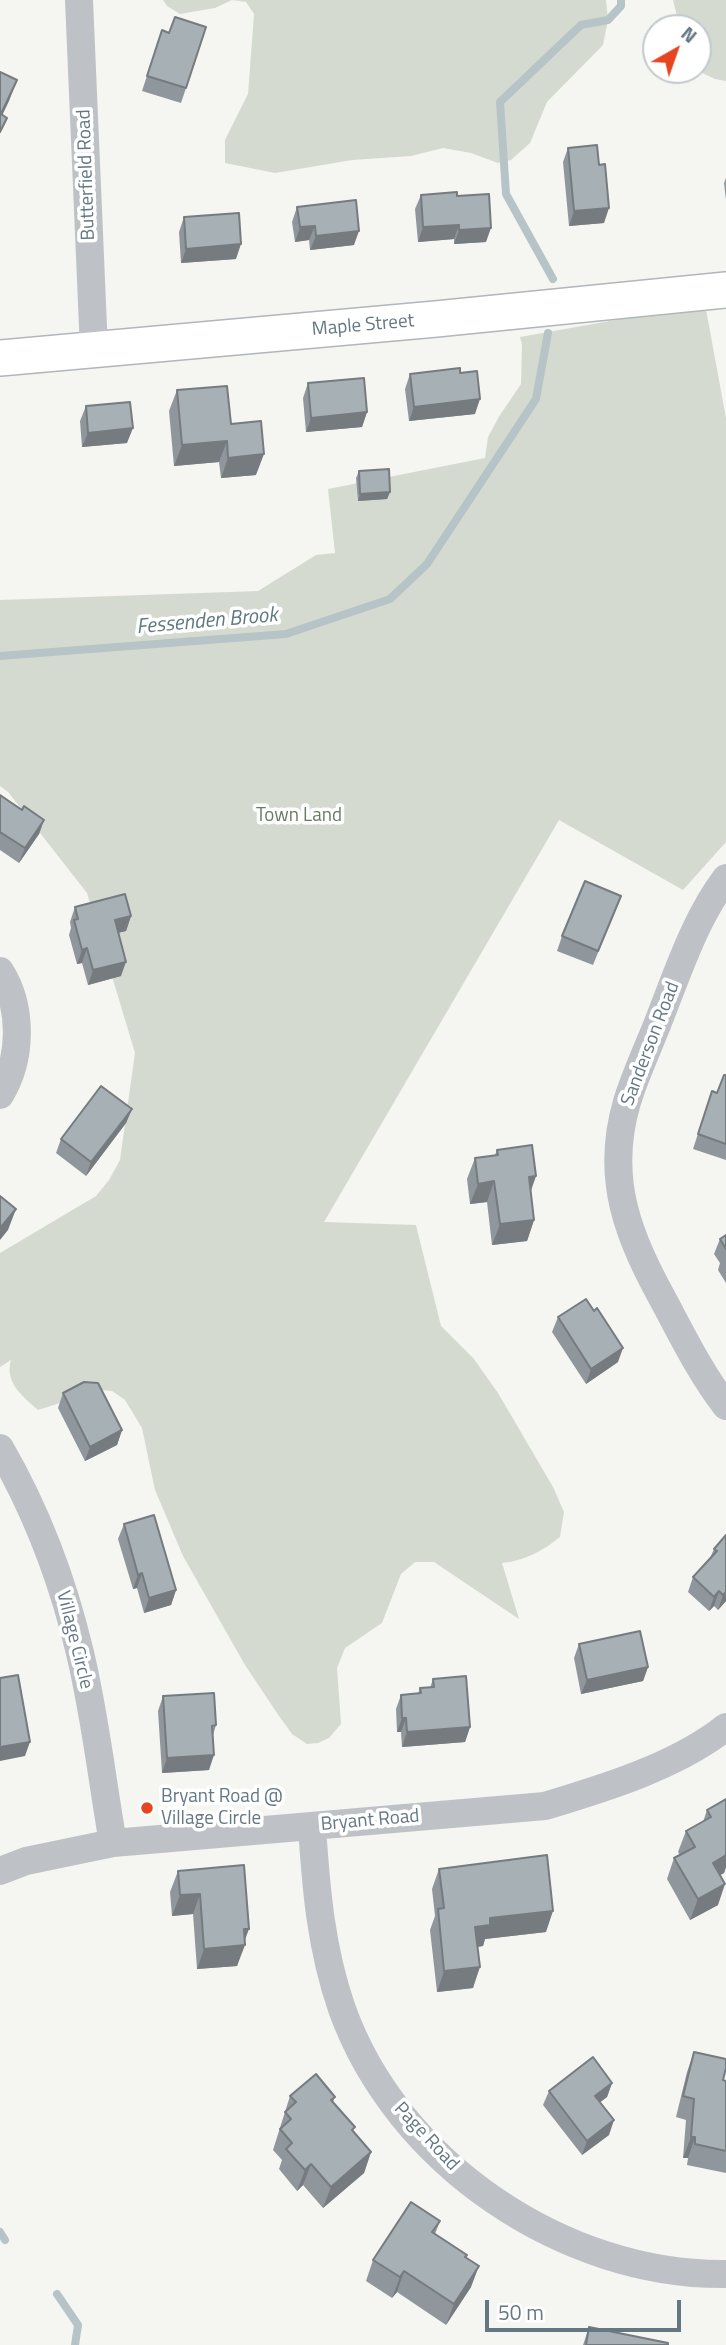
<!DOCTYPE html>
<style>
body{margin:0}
#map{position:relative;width:726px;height:2345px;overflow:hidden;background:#f5f5f1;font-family:"Titillium Web",sans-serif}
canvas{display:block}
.north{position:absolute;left:642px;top:14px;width:70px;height:70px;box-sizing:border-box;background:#fff;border:2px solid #c1c9cd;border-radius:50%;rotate:40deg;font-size:19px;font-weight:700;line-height:28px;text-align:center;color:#647783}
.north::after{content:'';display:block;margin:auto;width:24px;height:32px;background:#e54621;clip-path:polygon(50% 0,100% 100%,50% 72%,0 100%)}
.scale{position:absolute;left:485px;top:2300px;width:196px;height:32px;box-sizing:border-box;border:4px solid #647783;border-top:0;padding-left:9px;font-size:21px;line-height:24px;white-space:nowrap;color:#647783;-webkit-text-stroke:5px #fff;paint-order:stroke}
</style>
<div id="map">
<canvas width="726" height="2345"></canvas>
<div class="north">N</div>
<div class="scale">50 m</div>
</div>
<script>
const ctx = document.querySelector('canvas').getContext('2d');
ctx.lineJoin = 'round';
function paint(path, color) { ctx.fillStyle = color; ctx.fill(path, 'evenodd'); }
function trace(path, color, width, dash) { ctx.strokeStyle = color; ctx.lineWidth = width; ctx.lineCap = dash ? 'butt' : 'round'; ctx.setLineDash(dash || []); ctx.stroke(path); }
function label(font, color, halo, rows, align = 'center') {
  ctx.font = font + ' "Titillium Web",sans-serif'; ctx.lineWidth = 7; ctx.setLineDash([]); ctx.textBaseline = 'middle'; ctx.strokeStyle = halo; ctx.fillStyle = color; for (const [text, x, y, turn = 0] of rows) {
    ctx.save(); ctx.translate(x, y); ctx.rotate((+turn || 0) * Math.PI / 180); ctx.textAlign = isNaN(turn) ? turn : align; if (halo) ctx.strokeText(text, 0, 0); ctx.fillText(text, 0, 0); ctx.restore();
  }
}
paint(new Path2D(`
 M163 0H606L608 20 603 45 547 102 530 143 511 160 498 163 471 153 443 148 411 156 352 160 275 173 225 163V140L248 94 254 14 246 2 232 0 215 8 180 14 167 6Z
 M673 0H726V81L715 79 696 70H698V28H680Z
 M705 304 726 418V842L683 890 559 820 324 1222 416 1225 441 1326 474 1359 498 1393 553 1487 564 1512 560 1537C543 1551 524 1561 502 1563L519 1619 434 1562H415L401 1574 382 1623 345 1648 337 1668 341 1724 329 1738 318 1743 307 1744 292 1734 279 1716 245 1665 183 1556 155 1490 142 1428 125 1400 112 1391 100 1390 38 1410C23 1397 4 1382 11 1360L0 1367V1253L96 1196 109 1180 120 1160 135 1053 87 893 8 792 0 786V600L258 591 316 555 335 553 328 489 485 458 488 437 500 415 521 384 522 345 520 337Z`), '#d5dad0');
trace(new Path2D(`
 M553 279 506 194 500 102 581 25 608 20 621 6V0
 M0 656 286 634 390 599 427 564 536 399 548 333
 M0 2232 5 2240
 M57 2294 78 2325 75 2345`), '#b6c4c7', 8);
const major = new Path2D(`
 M0 358 436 319 726 290`);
trace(major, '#b1b6ba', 38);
trace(new Path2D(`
 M79 0 94 350
 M726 878C696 918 680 966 662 1012 651 1042 636 1072 627 1102 604 1180 629 1238 666 1305 684 1339 702 1375 726 1406
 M0 971C23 1007 22 1059 0 1095
 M0 1448C37 1512 63 1581 80 1653 95 1715 102 1780 113 1843
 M312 1826C316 1889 321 1949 342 2009 397 2163 564 2276 726 2274
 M0 1871 26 1861 113 1843 545 1806C605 1788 677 1766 726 1727`), '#bec2c6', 28);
trace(major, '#fff', 35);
paint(new Path2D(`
 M162 30 186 88 181 103 142 91Z
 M568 148 604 223 569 226 563 162Z
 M726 178V200L724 183Z
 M421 195 457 196 486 242 454 244V239L418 242 415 209Z
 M297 207 354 245 310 250 309 240 295 242 292 222Z
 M184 217 236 259 181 263 179 232Z
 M460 373 475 414 409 421 405 389 410 374Z
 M308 383 367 412 362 427 306 432 303 398Z
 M177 390 231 424 256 475 221 478 219 462 174 466 169 411Z
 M86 406 127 443 82 447 80 421Z
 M359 471 390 492 387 499 358 501 356 478Z
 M0 795 22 810 44 820 39 834 19 863 0 850Z
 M621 896 593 965 557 951 562 936Z
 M75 907 131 916 126 931 119 932 121 976 88 985 82 963 77 964 69 935 71 928 70 922Z
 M724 1075H726V1160L693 1149 707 1106 717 1093Z
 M132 1109 126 1123 86 1176 56 1153 61 1139Z
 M497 1150 536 1176 531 1191 534 1220 527 1241 492 1245 487 1202 470 1204 467 1179 475 1158 495 1155Z
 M726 1235V1283L718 1270 720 1263 714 1254 720 1239Z
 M594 1311 618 1362 586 1384 552 1332 558 1317Z
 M63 1393 122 1430 117 1445 85 1461 58 1408Z
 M124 1524 176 1590 171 1605 144 1613 137 1588 133 1589 118 1539Z
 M726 1535V1601L718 1610 714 1606 709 1611 688 1592 693 1577 710 1558 714 1549Z
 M579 1644 648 1667 643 1681 581 1694 574 1658Z
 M433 1679 470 1727 465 1742 402 1747 401 1732H397L396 1709 401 1695 418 1694 420 1688H430Z
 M163 1696 216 1725 213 1735 209 1770 162 1773 158 1711Z
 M726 1799V1867L724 1873 720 1875 718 1905 690 1920 667 1879 674 1858 680 1855 678 1852 686 1831 703 1822 707 1810Z
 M439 1869 546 1932 485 1939 483 1946 478 1947 473 1988 437 1992 430 1930 435 1916 432 1889Z
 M178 1871 245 1940 237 1966 197 1969 193 1914 172 1916 170 1892Z
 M694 2052 723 2080 726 2081V2173L687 2165 688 2158H683L686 2120 676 2117 687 2072Z
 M612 2083 607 2097 600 2102 609 2135 582 2155 543 2105 549 2091Z
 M290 2096 335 2097 333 2102 353 2131 371 2152 364 2173 323 2208 303 2185 297 2191 279 2169 282 2160 273 2150Z
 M440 2221 435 2234 467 2255 466 2258 471 2287 446 2325 397 2292 392 2298 366 2281 373 2260Z
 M589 2327 668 2345H583Z`), '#90979c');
paint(new Path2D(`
 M17 80 9 101 0 120V116Z
 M609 208 604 223 569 226 574 211Z
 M459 225 454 239 418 242 423 227Z
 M315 226 309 240 295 242 300 227Z
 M491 228 486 242 454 244 459 230Z
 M359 231 354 245 310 250 316 236Z
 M241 244 236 259 181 263 186 249Z
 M480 399 475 414 409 421 414 407Z
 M367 412 362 427 306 432 311 418Z
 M133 428 127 443 82 447 88 433Z
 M227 441 219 462 174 466 182 445Z
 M264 454 256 475 221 478 228 458Z
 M390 492 387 499 358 501 360 494Z
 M44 820 39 834 19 863 25 848Z
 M131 916 126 931 110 935 115 920Z
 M87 948 82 963 77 964 82 950Z
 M126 962 121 976 88 985 93 970Z
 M132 1109 126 1123 86 1176 91 1162Z
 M536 1176 528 1197 529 1177Z
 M494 1181 487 1202 470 1204 478 1184Z
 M16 1209 8 1230 0 1240V1228Z
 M534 1220 527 1241 492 1245 500 1224Z
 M623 1348 618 1362 586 1384 591 1369Z
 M122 1430 117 1445 85 1461 90 1447Z
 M142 1573 137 1588 133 1589 138 1575Z
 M176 1590 171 1605 144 1613 149 1598Z
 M719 1591 714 1606 709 1611 714 1597Z
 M726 1592V1601L718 1610 723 1595Z
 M648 1667 643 1681 581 1694 587 1680Z
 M402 1718H406L401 1732H397Z
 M470 1727 465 1742 402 1747 407 1732Z
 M30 1742 25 1756 0 1761V1747Z
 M214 1755 209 1770 162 1773 167 1758Z
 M726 1854V1867L724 1873 706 1883 713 1863Z
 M725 1884 718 1905 690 1920 698 1899Z
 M200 1894 193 1914 172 1916 180 1895Z
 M553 1911 546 1932 485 1939 483 1946 468 1948 475 1927 490 1918Z
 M244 1929H249L243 1945H245L237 1966 197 1969 204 1949Z
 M480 1967 473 1988 437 1992 444 1971Z
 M612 2083 607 2097 590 2110 595 2096Z
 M614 2120 609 2135 582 2155 587 2141Z
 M691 2137H695L688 2158H683Z
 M371 2152 364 2173 323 2208 331 2187Z
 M311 2164 303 2185 297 2191 305 2170Z
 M479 2266 471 2287 446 2325 454 2304Z
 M404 2271 397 2292 392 2298 400 2277Z`), '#757b7f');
const building = new Path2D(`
 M175 17 206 27 186 88 147 76 162 30 169 33Z
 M0 72 17 80 1 114 7 118 0 132Z
 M597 145 599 165 605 164 609 208 574 211 568 148Z
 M457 192V196L489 194 491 228 459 230V225L423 227 421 195Z
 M356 200 359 231 316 236 315 226 300 227 297 207Z
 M239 213 241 244 186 249 184 217Z
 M460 368V373L477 371 480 399 414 407 410 374Z
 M364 378 367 412 311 418 308 383Z
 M227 386 231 424 261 421 264 454 228 458 227 441 182 445 177 390Z
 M130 402 133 428 88 433 86 406Z
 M389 469 390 492 360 494 359 471Z
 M0 795 22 810 24 806 44 820 25 848 0 832Z
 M585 881 621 896 598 951 562 936Z
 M125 894 131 916 115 920 126 962 93 970 87 948 82 950 74 920 78 919 75 907Z
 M724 1075H726V1144L698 1134 712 1091 717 1093Z
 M101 1086 132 1109 91 1162 61 1139Z
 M532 1145 536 1176 529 1177 534 1220 500 1224 494 1181 478 1184 475 1158 498 1155 497 1150Z
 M0 1196 16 1209 0 1228Z
 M726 1235V1249L720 1239Z
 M586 1299 594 1311 597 1308 623 1348 591 1369 558 1317Z
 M84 1382 98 1383 122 1430 90 1447 63 1393Z
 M154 1515 176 1590 149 1598 142 1573 138 1575 124 1524Z
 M726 1535V1592L723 1595 719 1591 714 1597 693 1577 717 1551 714 1549Z
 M640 1631 648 1667 587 1680 579 1644Z
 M18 1675 30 1742 0 1747V1678Z
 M466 1676 470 1727 407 1732 406 1718H402L401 1695 421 1693 420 1688 434 1687 433 1679Z
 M214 1693 216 1725 212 1726 214 1755 167 1758 163 1696Z
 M726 1799V1855L713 1863 725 1884 698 1899 674 1858 695 1847 686 1831 711 1817 707 1810Z
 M547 1855 553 1911 490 1918V1925L475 1927 480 1967 444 1971 438 1909 444 1908 439 1869Z
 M244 1865 249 1929H244L245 1945 204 1949 200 1894 180 1895 178 1871Z
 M694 2052 726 2059V2068L723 2080 726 2081V2151L695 2144V2137H691L694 2099 683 2096Z
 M593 2057 612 2083 595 2096 614 2120 587 2141 549 2091Z
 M316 2074 335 2097 331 2100 355 2127 352 2130 371 2152 331 2187 311 2164 305 2170 286 2149 292 2143 280 2129 291 2119 285 2112 296 2102 290 2096Z
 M411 2202 440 2221 432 2232 467 2255 465 2257 479 2266 454 2304 404 2271 400 2277 373 2260Z
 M589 2327 668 2343V2345H586Z`);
paint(building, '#a7b0b5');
trace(building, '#757b7f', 2);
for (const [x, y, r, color] of [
 [147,1808,7,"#e54621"]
]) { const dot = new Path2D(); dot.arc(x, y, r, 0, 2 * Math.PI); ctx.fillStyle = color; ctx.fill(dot); trace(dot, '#fff', 2.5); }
label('19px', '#647783', '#fff', [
 ["Butterfield Road",87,175,-92],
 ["Maple Street",363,326,-5],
 ["Sanderson Road",651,1044,-69],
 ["Village Circle",74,1640,76],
 ["Bryant Road",370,1821,-5],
 ["Page Road",426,2137,47]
]);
label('19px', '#687a63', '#fff', [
 ["Town Land",299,816]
]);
label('19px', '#647783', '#fff', [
 ["Bryant Road @",161,1797],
 ["Village Circle",161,1819]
], 'left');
label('italic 21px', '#5f7980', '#fff', [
 ["Fessenden Brook",207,622,-5]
]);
</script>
